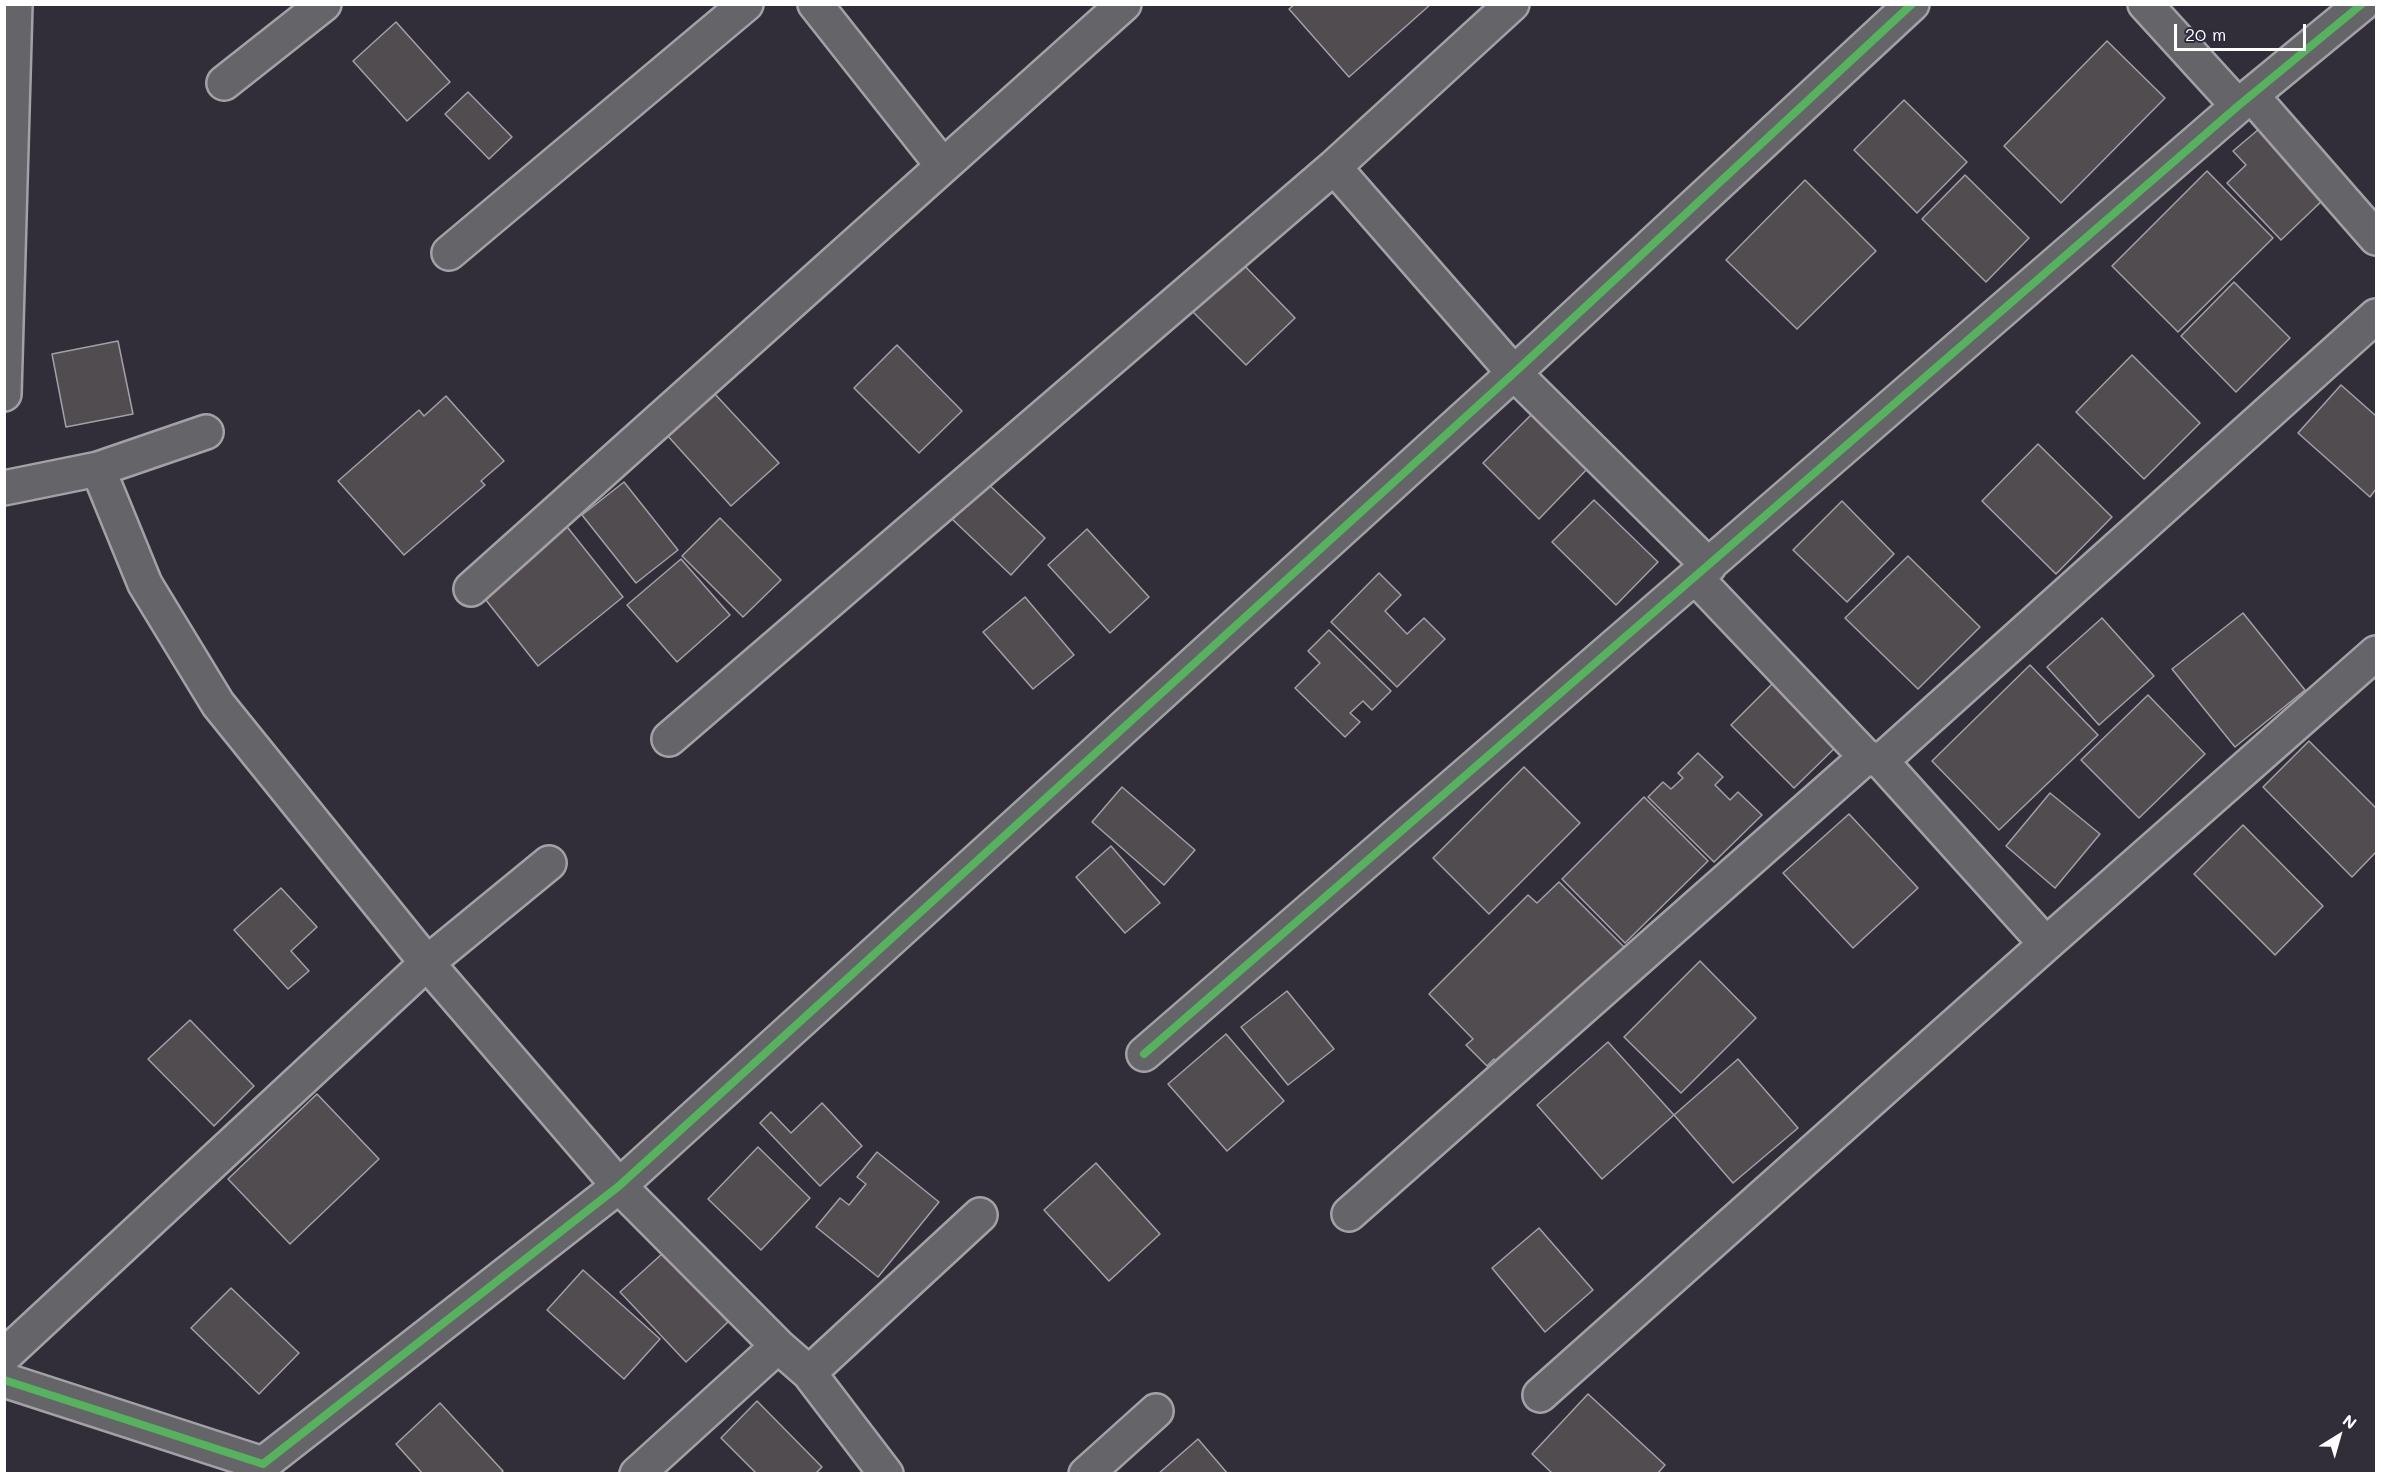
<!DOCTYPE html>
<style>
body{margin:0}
#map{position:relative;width:2381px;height:1478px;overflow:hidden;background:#312e39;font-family:Mali,sans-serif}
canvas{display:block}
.frame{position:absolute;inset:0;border:6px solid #fff;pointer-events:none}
.north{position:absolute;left:2309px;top:1406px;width:60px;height:60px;-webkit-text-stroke:4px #2f2a3d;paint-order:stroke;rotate:37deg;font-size:16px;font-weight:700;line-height:24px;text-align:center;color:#fff}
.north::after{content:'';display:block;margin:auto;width:21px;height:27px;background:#fff;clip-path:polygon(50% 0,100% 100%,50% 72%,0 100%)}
.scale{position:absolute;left:2174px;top:24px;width:132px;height:27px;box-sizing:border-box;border:3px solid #fff;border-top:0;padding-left:8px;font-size:18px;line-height:21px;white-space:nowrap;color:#fff;-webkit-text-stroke:4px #2f2a3d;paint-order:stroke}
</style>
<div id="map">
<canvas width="2381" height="1478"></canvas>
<div class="frame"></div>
<div class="north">N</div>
<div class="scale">20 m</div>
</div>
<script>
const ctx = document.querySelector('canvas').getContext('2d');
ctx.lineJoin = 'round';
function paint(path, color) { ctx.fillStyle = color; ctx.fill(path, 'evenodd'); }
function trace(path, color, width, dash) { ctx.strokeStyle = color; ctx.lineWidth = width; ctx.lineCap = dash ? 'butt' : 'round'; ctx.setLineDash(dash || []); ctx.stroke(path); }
const building = new Path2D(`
 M1295 4H1431L1349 77 1289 9Z
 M396 22 450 82 407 121 353 61Z
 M2107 41 2165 98 2061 203 2004 146Z
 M468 92 512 137 489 159 445 114Z
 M1904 100 1967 162 1917 213 1854 150Z
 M2259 129 2325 198 2281 240 2227 183 2246 165 2233 151Z
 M2207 171 2273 238 2178 332 2112 266Z
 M1965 175 2029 238 1986 282 1922 219Z
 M1805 180 1876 251 1797 329 1726 260Z
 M1237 258 1295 318 1246 365 1188 307Z
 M2234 282 2290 338 2236 392 2181 336Z
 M118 341 133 414 66 427 52 354Z
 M897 345 962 411 919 453 854 388Z
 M2132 355 2200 423 2144 479 2076 412Z
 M2341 385 2376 416V489L2370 497 2298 433Z
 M713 392 779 463 731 506 666 434Z
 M446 396 504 461 481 481 485 485 404 555 338 481 419 410 424 416Z
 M1535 411 1590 466 1539 519 1483 463Z
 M2038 444 2112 517 2056 574 1982 501Z
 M624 482 678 550 636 583 582 515Z
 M986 482 1045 538 1011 575 952 519Z
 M1594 500 1658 562 1616 605 1552 542Z
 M1842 501 1894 554 1847 602 1793 550Z
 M720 518 781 580 743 617 682 556Z
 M564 523 623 597 538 666 478 590Z
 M1087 529 1149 597 1110 633 1048 565Z
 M1908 556 1980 627 1918 689 1845 618Z
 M681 559 730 615 677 662 627 605Z
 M1379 573 1401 595 1385 611 1407 634 1424 618 1445 639 1397 687 1331 622Z
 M1025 597 1074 655 1033 689 983 632Z
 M2243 613 2305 690 2235 747 2172 669Z
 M2102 618 2154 676 2099 725 2047 667Z
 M1329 630 1391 691 1372 710 1363 701 1350 713 1360 722 1345 737 1295 688 1320 663 1308 651Z
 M2030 665 2098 735 1999 830 1932 761Z
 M1778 678 1842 741 1794 788 1731 725Z
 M2148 695 2205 754 2139 818 2081 760Z
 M2309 741 2376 808V852L2352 877 2263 787Z
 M1698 753 1723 777 1715 785 1730 800 1738 792 1762 815 1714 862 1648 797 1663 782 1671 789 1683 778 1678 773Z
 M1524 767 1580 823 1489 914 1433 858Z
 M1122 787 1195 850 1164 885 1092 822Z
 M2050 793 2100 834 2055 888 2006 846Z
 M1644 797 1708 861 1625 943 1562 879Z
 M1849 814 1918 888 1853 948 1783 873Z
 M2243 825 2323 906 2275 955 2194 874Z
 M1111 846 1160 903 1125 933 1076 877Z
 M1559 882 1625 948 1505 1070 1494 1059 1487 1066 1466 1045 1473 1039 1429 994 1528 895 1537 903Z
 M281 888 317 927 291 951 309 971 288 989 234 930Z
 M1700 961 1756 1018 1681 1093 1624 1037Z
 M1287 991 1334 1049 1288 1085 1241 1027Z
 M190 1020 254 1086 214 1126 148 1059Z
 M1226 1034 1284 1101 1227 1151 1168 1084Z
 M1608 1042 1674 1115 1602 1179 1537 1105Z
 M1738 1059 1798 1128 1733 1183 1674 1115Z
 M317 1094 379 1159 290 1244 228 1179Z
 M822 1103 862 1146 820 1186 760 1123 771 1112 791 1133Z
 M758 1147 810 1198 761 1250 708 1199Z
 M877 1152 939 1202 878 1277 816 1227 840 1198 849 1205 866 1184 857 1177Z
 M1096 1163 1160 1234 1109 1281 1044 1210Z
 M1539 1228 1593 1290 1545 1332 1492 1268Z
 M663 1253 728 1322 686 1362 620 1292Z
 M583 1270 660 1339 624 1379 547 1310Z
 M231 1288 299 1353 259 1394 191 1328Z
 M1588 1394 1665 1465 1657 1474H1553L1532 1454Z
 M757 1401 822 1467 815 1474H757L721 1438Z
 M440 1403 503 1471 500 1474H423L396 1444Z
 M1198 1439 1228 1474H1158Z`);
paint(building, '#504c50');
trace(building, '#a2a1a6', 1.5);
const minor = new Path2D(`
 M815 4 943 166
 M2145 4 2238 106
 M224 83 324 4
 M2252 96 2376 238
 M1334 167 1514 373 1709 566
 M449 253 746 4
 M4 394 15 4
 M98 469 145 584 218 704 427 963 619 1186 778 1346 809 1373 886 1474
 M4 488 98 469 206 432
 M1695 577 1866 757 1881 761 2046 944
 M471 589 1124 4
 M669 739 1334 167 1512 4
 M1881 761 2376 316
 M1144 1054 2238 106 2362 4
 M1349 1214 1866 757
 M4 1356 427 963 549 863
 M809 1373 980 1215
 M4 1380 263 1464 619 1186 1514 373 1912 4
 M1540 1395 2046 944 2376 653
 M637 1474 778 1346
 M1086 1474 1156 1411`);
trace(minor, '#a2a1a6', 38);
trace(minor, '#656469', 33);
trace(new Path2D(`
 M1144 1054 2238 106 2362 4
 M4 1380 263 1464 619 1186 1514 373 1912 4`), '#56b35d', 8);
</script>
